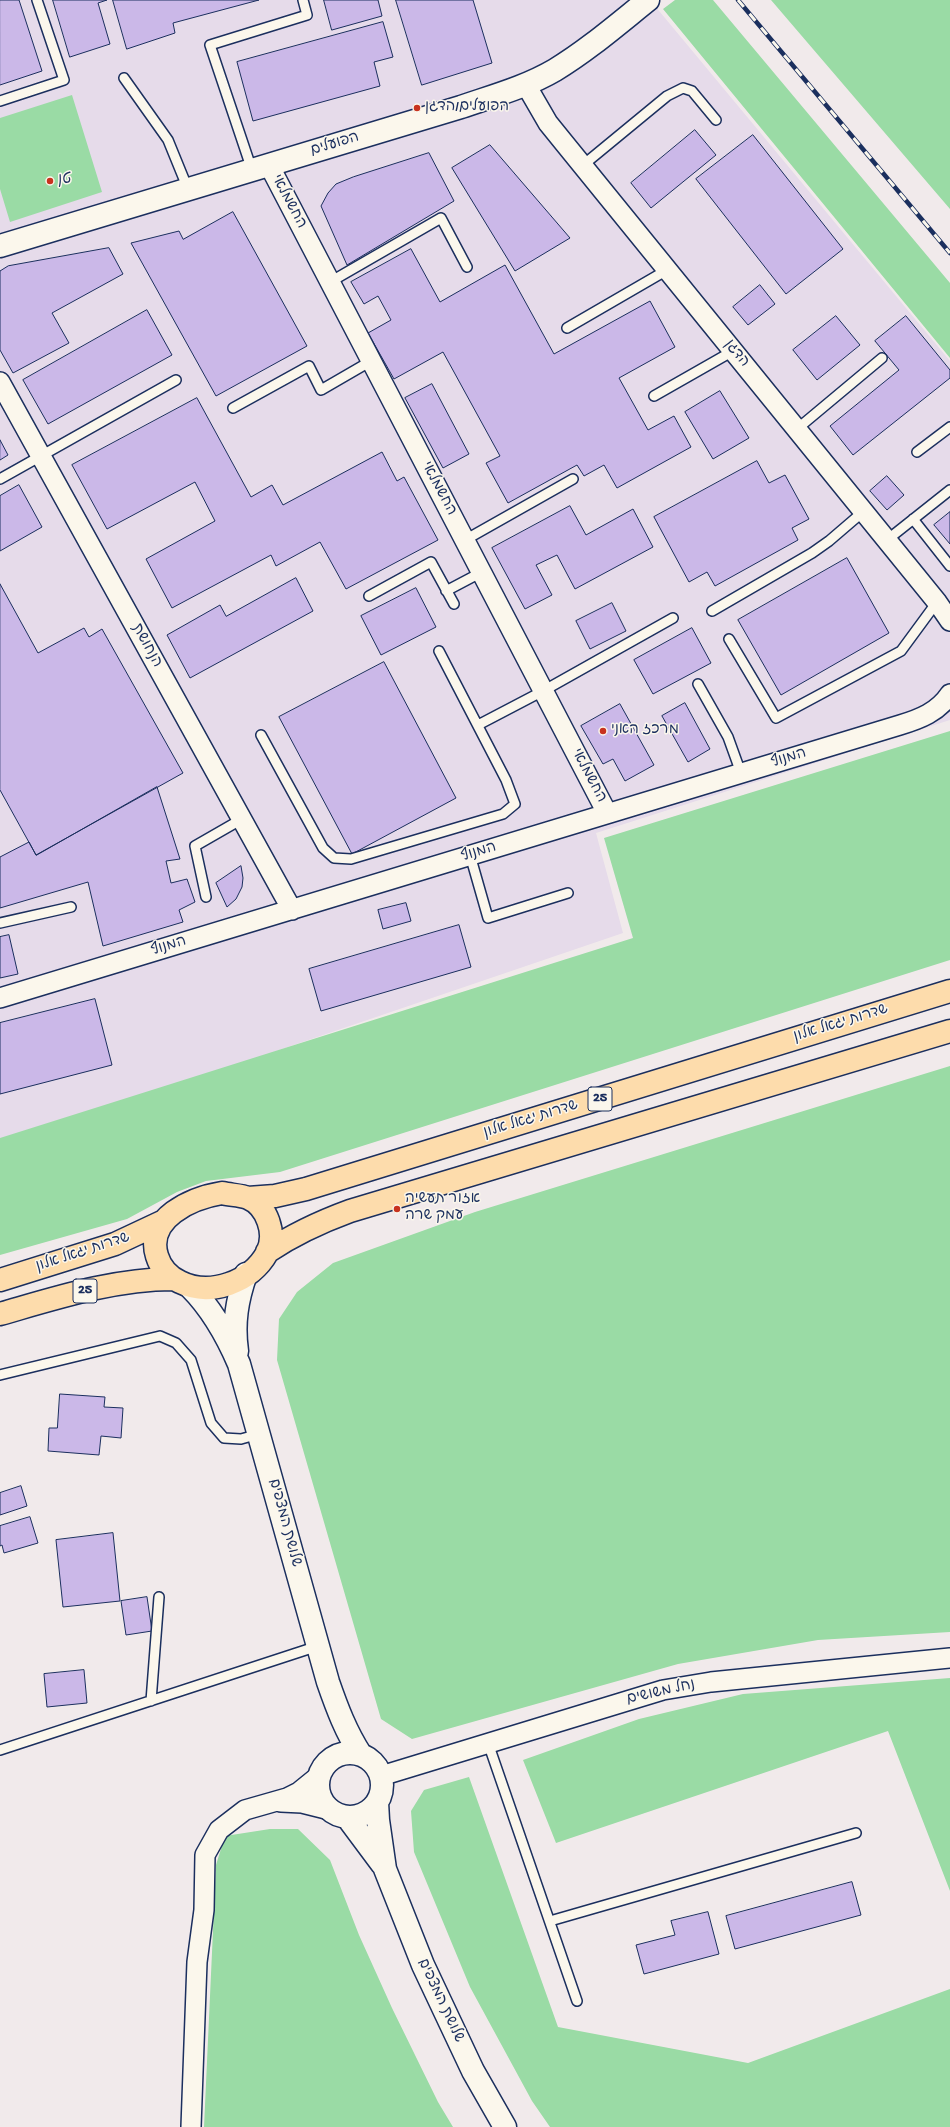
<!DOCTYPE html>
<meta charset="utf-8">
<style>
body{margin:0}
canvas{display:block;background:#f1eaeb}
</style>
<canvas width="950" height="2127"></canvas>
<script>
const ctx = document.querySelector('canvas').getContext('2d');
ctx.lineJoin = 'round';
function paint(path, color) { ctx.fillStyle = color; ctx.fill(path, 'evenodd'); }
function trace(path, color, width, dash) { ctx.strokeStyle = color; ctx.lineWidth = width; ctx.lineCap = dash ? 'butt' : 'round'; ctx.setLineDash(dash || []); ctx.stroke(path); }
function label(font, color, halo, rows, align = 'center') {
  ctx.font = font + ' "Gochi Hand","Playpen Sans Hebrew",sans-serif'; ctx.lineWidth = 3; ctx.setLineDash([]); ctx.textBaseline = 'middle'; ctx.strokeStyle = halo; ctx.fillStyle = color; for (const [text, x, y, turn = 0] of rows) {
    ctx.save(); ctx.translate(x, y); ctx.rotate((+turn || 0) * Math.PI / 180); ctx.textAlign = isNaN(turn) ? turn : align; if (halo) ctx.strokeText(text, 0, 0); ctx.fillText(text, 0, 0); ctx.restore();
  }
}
paint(new Path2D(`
 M0 0H650L950 361V720L596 833 623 933 0 1145Z`), '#e6dbea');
paint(new Path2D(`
 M675 0H713L950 283V358L663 9Z
 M771 0H950V209Z
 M72 95 102 192 10 222 0 189V118Z
 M950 731V960L280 1172 206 1181 177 1192 127 1219 0 1255V1138L633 938 604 838Z
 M950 1066V1632L818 1640 678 1664 412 1739 381 1719 277 1360 279 1319 297 1292 333 1263 475 1212Z
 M950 1678V1891L888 1731 556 1843 523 1760 639 1719 743 1694Z
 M469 1777 558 2027 748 2063 950 1989V2127H550L532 2101 470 1987 414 1852 411 1811 424 1790Z
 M270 1829H298L330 1860 359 1935 392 2008 438 2102 453 2127H204L216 1865 225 1836Z`), '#9adba5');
const building = new Path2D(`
 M0 0H19L42 71 0 85Z
 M53 0H107L98 3 110 44 70 57Z
 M113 0H259L173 23 175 33 127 49Z
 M324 0H378L382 16 332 30Z
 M396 0H473L492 63 422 85Z
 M383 22 393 57 374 62 380 86 253 121 237 62Z
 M695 130 716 155 651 208 631 183Z
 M753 135 843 249 786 294 696 179Z
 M490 145 570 238 515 271 452 168Z
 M429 153 454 201 347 265 321 206 328 193 336 184 353 177Z
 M233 212 307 346 216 396 131 243 179 231 183 239Z
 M109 248 123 274 52 313 69 343 13 373 0 350V271L8 266Z
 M411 249 440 302 505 265 554 354 650 301 675 347 619 378 648 430 674 416 691 447 617 488 604 465 584 476 577 465 508 503 486 463 500 456 443 352 394 379 368 333 391 320 378 296 364 304 351 282Z
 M760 285 775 304 748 325 733 307Z
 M147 310 172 355 48 424 23 380Z
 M836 316 860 345 817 380 793 350Z
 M906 316 950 370V378L853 455 830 426 899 370 875 341Z
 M432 384 469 454 443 468 405 398Z
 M720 391 749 438 713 459 685 412Z
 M197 398 251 497 272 485 283 505 382 452 397 481 404 477 438 540 346 589 320 542 276 566 271 555 172 608 146 559 215 521 195 482 107 529 72 465Z
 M0 440 8 455 0 460Z
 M757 461 769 483 785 475 809 519 792 528 798 540 715 586 707 572 689 582 654 517Z
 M887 476 904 495 887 510 870 491Z
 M19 485 42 527 0 551V496Z
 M570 506 586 535 633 509 653 547 575 589 557 555 536 565 552 595 525 609 492 548Z
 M950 512V544L934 525Z
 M847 558 889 633 781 695 738 620Z
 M296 578 313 611 190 678 167 635 220 605 226 616Z
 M0 584 38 653 84 628 89 637 102 629 183 773 36 855 0 790Z
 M416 588 436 627 381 655 361 616Z
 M612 603 626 631 590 649 576 621Z
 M692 628 711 663 653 694 634 660Z
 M384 662 456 798 352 854 279 717Z
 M685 703 710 749 688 762 662 716Z
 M620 704 654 765 625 781 613 759 603 764 581 726Z
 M157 787 180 859 166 861 171 883 187 879 195 902 179 910 183 922 103 946 88 882 0 908V857L29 842 36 855Z
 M241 866 243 878 242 887 236 899 227 907 216 883Z
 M406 903 411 921 383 929 378 910Z
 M459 925 471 967 321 1011 309 969Z
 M9 935 18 974 0 978V937Z
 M95 999 112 1065 0 1094V1023Z
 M60 1394 105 1397 104 1407 123 1408 121 1438 101 1436 99 1455 48 1451 49 1428H57Z
 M21 1486 27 1506 0 1515V1493Z
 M30 1517 38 1543 4 1553 2 1545 0 1546V1526Z
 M113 1533 120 1601 63 1607 56 1540Z
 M147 1597 152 1631 126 1635 121 1601Z
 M84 1670 87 1703 47 1707 44 1674Z
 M852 1882 861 1915 735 1949 726 1916Z
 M708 1912 719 1954 644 1974 636 1945 675 1935 671 1921Z`);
paint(building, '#cbb8e8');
trace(building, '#1b2f5e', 1);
const lane = new Path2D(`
 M124 78 168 140 188 189
 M0 101 64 80 37 0
 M582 166 667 96 683 88 692 91 716 120
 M252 170 210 45 307 15 303 0
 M330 282 441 218 467 267
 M567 328 667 270
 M654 396 733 351
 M233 408 309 366 321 390 371 361
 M797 429 882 358
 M917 452 950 427
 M0 479 176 380
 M913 519 950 566
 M465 540 573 479
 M887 540 950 490
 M446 591 482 572
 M369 596 431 562 454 604
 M712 611 812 553 829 541 864 511
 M729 639 776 718 901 651 937 602
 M698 684 728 737 741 773
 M478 725 543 691 673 618
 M261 735 323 848 334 858 351 859 503 814 515 804 506 780 439 651
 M470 855 488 918 568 893
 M206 897 195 846 242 819
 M0 923 71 907
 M0 1375 160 1336 176 1343 191 1360 211 1423 224 1438 241 1439 259 1434
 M151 1701 159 1597
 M488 1743 577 2001
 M0 1750 318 1646
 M550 1921 856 1833`);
const street = new Path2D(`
 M526 85 548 123 565 144 937 602 950 621
 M269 165 607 813
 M0 382 292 910
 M0 998 900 725C920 719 938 712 950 694
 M381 1776 663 1690 711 1682 950 1658
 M281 1802 302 1803 330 1810
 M191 2127 197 1962 204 1910 205 1855 219 1830 245 1810 287 1798 299 1792 320 1775`);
const secondary = new Path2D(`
 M0 246 461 107C493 96 526 87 555 70 588 50 618 24 648 0
 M190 1287C212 1309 227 1336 239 1364L328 1682C337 1708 346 1732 361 1755
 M237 1351C233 1323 237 1300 246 1274
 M318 1785a32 32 0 1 1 64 0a32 32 0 1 1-64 0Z
 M377 1802 378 1820 385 1869 423 1965 473 2071 505 2127
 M347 1817 382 1864`);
const highway = new Path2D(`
 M222 1193C230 1195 241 1195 248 1198 267 1206 277 1234 267 1253 251 1282 210 1297 180 1282 169 1277 161 1269 157 1256 145 1218 192 1198 222 1193Z
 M248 1198 275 1196 306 1189 950 991
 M267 1252C294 1234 320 1222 350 1211L950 1031
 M0 1280 115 1244 164 1221
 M0 1314C56 1298 114 1279 173 1279`);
trace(lane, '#1b2f5e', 12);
trace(street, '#1b2f5e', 22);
trace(secondary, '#1b2f5e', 25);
trace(highway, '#1b2f5e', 25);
trace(lane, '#fbf7ec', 9);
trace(street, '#fbf7ec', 19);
trace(secondary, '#fbf7ec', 22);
trace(highway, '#fddcac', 22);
const rail = new Path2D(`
 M738 0 950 253`);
trace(rail, '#1b2f5e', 4.5);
trace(rail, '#fbf7ec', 3, [9]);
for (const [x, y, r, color] of [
 [417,108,4,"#c8321e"],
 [50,181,4,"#c8321e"],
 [603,731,4,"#c8321e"],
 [397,1209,4,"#c8321e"]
]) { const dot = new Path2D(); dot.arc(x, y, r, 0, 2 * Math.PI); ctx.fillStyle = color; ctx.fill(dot); trace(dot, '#fbf7ec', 1.5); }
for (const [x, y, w] of [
 [600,1099,24],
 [85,1291,24]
]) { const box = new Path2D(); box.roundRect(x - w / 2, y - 12, w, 24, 3); ctx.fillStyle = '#fbf7ec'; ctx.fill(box); trace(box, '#1b2f5e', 1); }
label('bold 14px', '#1b2f5e', null, [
 ["25",600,1099],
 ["25",85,1291]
]);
label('15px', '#1b2f5e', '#fbf7ec', [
 ["הפועלים/הדגן",425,108],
 ["טן",58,181],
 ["מרכז האני",611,731],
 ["אזור תעשיה",405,1200],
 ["עמק שרה",405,1217]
], 'left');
label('15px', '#1b2f5e', '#fbf7ec', [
 ["הפועלים",335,145,-17],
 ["החשמלאי",288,202,62],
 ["הדגן",736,354,51],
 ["החשמלאי",438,489,62],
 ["הנחושת",146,646,61],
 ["המנוף",789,759,-17],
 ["החשמלאי",588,776,62],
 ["המנוף",479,853,-17],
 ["המנוף",169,947,-17],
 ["שדרות יגאל אלון",841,1024,-17],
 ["שדרות יגאל אלון",531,1120,-17],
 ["שדרות יגאל אלון",83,1253,-18],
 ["שלושת המצפים",284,1523,75],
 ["נחל משושים",661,1693,-13],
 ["שלושת המצפים",440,2001,65]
]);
</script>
